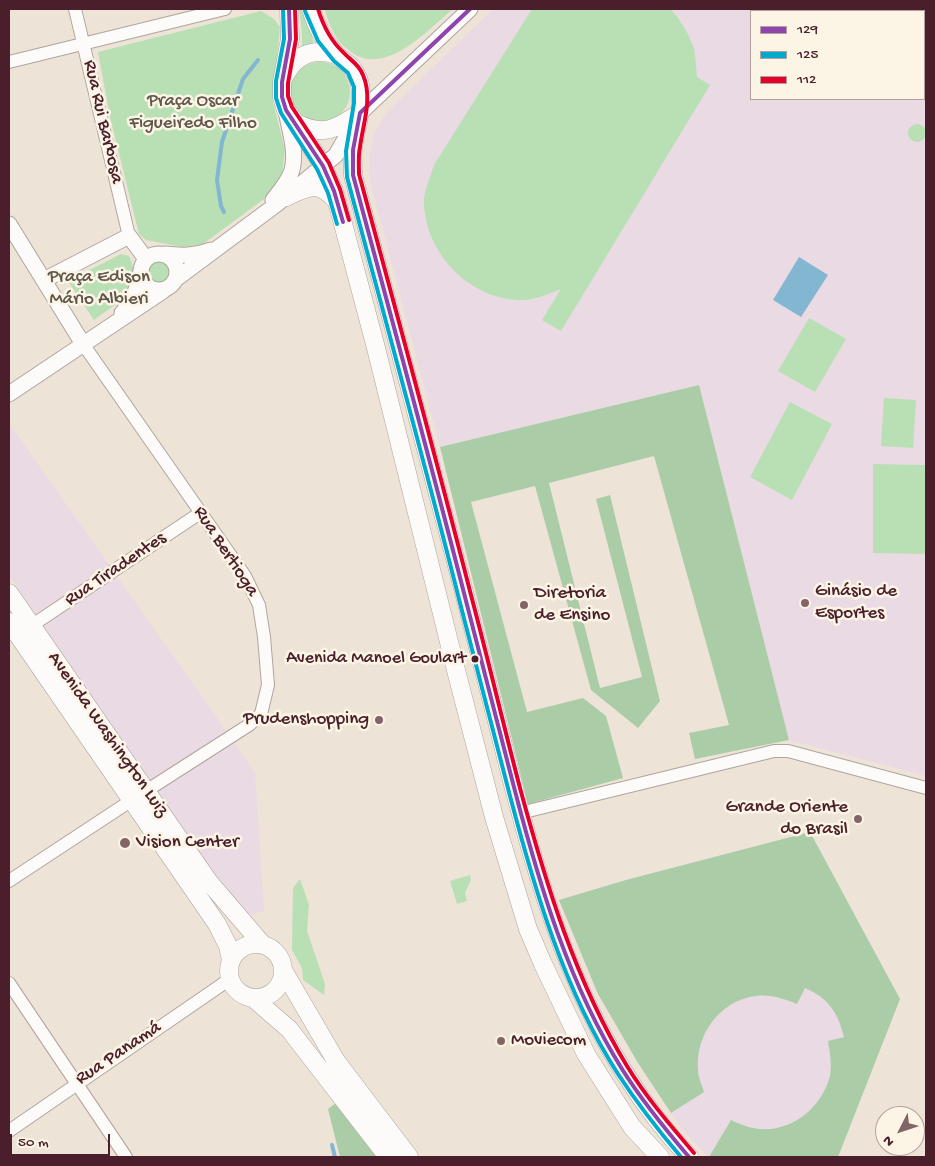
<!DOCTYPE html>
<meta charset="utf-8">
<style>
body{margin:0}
#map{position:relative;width:935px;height:1166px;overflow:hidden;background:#ede4d7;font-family:"Gochi Hand",sans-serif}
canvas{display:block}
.frame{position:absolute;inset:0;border:10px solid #4a1f2b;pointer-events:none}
.legend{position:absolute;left:750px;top:10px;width:175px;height:90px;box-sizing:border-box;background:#fcf5e5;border:1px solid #b59f9b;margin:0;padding:6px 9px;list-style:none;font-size:15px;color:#4a1f2b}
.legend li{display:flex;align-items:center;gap:10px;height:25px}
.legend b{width:25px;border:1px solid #b59f9b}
.north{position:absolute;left:875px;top:1106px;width:50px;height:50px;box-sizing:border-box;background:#fcf5e5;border:1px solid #b59f9b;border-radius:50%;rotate:229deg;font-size:14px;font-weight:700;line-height:20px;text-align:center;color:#4a1f2b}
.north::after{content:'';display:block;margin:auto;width:18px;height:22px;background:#836467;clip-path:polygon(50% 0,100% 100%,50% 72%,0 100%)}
.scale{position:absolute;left:10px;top:1134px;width:100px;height:22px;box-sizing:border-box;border:2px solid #4a1f2b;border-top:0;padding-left:6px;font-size:15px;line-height:18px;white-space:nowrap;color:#4a1f2b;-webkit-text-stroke:4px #fcf5e5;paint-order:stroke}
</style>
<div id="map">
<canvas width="935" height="1166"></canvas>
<div class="frame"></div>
<ul class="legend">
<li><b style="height:6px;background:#8e44ad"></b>129</li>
<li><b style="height:6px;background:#00a9ce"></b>125</li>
<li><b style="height:6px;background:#e4002b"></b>112</li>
</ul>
<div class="north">N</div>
<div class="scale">50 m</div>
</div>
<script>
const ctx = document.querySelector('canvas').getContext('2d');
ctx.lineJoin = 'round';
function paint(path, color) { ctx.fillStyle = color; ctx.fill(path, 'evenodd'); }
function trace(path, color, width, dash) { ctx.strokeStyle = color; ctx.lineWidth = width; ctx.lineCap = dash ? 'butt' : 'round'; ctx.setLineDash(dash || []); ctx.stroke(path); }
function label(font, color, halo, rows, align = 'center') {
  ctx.font = font + ' "Gochi Hand",sans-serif'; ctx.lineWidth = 5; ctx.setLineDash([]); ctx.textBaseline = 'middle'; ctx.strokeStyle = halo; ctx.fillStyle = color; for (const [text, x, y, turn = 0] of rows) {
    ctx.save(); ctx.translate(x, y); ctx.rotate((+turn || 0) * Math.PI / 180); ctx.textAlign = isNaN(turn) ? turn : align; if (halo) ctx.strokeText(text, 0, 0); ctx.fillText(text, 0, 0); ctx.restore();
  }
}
paint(new Path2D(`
 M493 9H885L887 11H751V99H924V56L926 59V776L789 740 699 385 440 447 372 189 369 175 370 151 374 134 385 114Z
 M9 423 255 772 264 911 251 915 226 892 9 575Z
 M810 832 900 999 838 1157H708L682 1129 638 1063 598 994 559 900 626 880Z`), '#eadae4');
paint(new Path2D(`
 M299 9H305L314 45 302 52V34Z
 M325 9H453C430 28 393 69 360 57 357 56 353 53 350 51 335 41 329 25 325 9Z
 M532 9H670C680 18 690 36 694 49 696 58 696 68 697 77L710 85 561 331 542 320 561 289C549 294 537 299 524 300 472 301 428 257 424 206 423 192 430 178 434 165Z
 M261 11 274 19 280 27 273 102 285 150 282 174 264 199 203 244 183 247 146 240 139 234 110 117 98 52Z
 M290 92a30 30 0 1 1 60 0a30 30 0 1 1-60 0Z
 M908 133a9 9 0 1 1 18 0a9 9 0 1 1-18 0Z
 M121 254 129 256C145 290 118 302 94 320L68 281Z
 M146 273a12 12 0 1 1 24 0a12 12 0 1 1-24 0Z
 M809 318 846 339 815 392 778 371Z
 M884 398 916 400 913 448 881 446Z
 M790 402 832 424 792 500 750 477Z
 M873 464 925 465V554L873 553Z
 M470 875 471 880 465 893 467 901 457 904 450 881Z
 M300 879 309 905 307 931 325 984 324 995 303 980 302 968 292 950 293 888Z`), '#b9dfb4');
paint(new Path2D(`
 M699 385 789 740 695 759 689 733 729 725 654 456 549 483 600 688 642 677 596 499 610 495 660 701 638 728 591 690 535 486 471 502 527 712 583 698 606 716 623 778 528 804 440 447Z
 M810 832 900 999 838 1157H709L731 1120C738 1123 746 1127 753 1128 788 1135 821 1110 830 1076 832 1065 830 1053 828 1041L844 1037C838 1012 828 998 805 988L797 1004C784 999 771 994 756 996 720 1000 695 1035 698 1070 698 1077 702 1085 704 1092L671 1113 638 1063 598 994 559 900 626 880Z
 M336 1103 379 1157H340L328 1109Z`), '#aacda7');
paint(new Path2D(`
 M799 257 828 275 801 317 773 300Z`), '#83b6d1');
trace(new Path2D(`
 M224 212 221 206 217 180 222 142 243 79 258 60
 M332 1145 335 1157`), '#83b6d1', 4);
const minor = new Path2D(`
 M75 9 129 236
 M9 62 225 9
 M83 344 245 576 259 605 264 637 268 685 261 714 249 725 146 791
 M31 626 200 513
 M520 813 774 751H788L926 788
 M9 881 132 800
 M9 983 126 1157
 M9 1131 230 979`);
const tertiary = new Path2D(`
 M905 9 907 11
 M924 32 926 35
 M273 200C280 191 289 181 292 170 297 151 289 129 286 110
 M9 224 83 344
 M141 272a18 18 0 1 1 36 0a18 18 0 1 1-36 0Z
 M165 254C182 256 195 256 211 250
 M176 279 277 204 336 155 360 113 470 9
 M44 280 129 236 146 259
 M122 313C134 301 137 288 141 271
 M9 394 163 291`);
const secondary = new Path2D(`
 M289 9 290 39 282 82V97L286 110 296 123 323 166 334 191 341 216 376 348 457 674 494 817 528 929 543 964 586 1054 632 1127 660 1157
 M311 9C316 25 323 40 335 53 344 64 351 62 358 78 366 99 356 127 353 148 352 157 353 166 353 175 390 314 428 453 464 592 479 650 493 708 508 765 545 909 585 1046 689 1157
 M284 77C295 55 313 47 336 55
 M296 123C324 137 336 129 360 113
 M286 197C310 186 317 180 337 201
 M9 593 209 882 263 945
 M9 622 217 924 228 946 231 960
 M229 971a27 27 0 1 1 54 0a27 27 0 1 1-54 0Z
 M283 970 336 1061 409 1157
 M253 998 289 1029 388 1157`);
trace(minor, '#afa49e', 14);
trace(tertiary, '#afa49e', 17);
trace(secondary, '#afa49e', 19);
trace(minor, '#fcfbf9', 12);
trace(tertiary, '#fcfbf9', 15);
trace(secondary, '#fcfbf9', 18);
trace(new Path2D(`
 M289 9 290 39 282 82V97L286 110 323 166 334 191 343 222
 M470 9 360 113 353 150V175C391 316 429 456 465 597 482 661 498 726 515 791 540 887 569 984 622 1069 642 1101 665 1129 689 1157`), '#8e44ad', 4);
trace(new Path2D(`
 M283 9 284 39 276 81V98L281 113 317 169 328 193 337 224
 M305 11 318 41 334 61 348 73 354 87V103L346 151 347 177C385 319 424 460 460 603 477 667 493 732 510 796 535 891 564 990 618 1074 637 1103 658 1130 681 1157`), '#00a9ce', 4);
trace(new Path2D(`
 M295 9 296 39 288 83V96L292 107 329 163 340 189 349 220
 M318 9C323 25 330 40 343 52 350 60 359 64 363 75 373 98 363 124 360 147 358 156 359 165 359 174 397 314 435 454 471 595 488 659 503 723 520 788 546 884 575 980 627 1066 646 1097 670 1125 694 1153`), '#e4002b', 4);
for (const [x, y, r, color] of [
 [805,603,5,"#836467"],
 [524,605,5,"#836467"],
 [475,659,4.5,"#4a1f2b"],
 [379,720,5,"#836467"],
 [858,819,5,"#836467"],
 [125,843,6,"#836467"],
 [501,1041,5,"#836467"]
]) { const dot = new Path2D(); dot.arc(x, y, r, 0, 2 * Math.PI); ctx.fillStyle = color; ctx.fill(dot); trace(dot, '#fcf5e5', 2); }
label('18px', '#4a1f2b', '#fcf5e5', [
 ["Avenida Manoel Goulart",466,659]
], 'right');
label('19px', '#5f574c', '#fcf5e5', [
 ["Praça Oscar",193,102],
 ["Figueiredo Filho",193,124],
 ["Praça Edison",99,278],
 ["Mário Albieri",99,300]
]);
label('19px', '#4a1f2b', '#fcf5e5', [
 ["Rua Rui Barbosa",102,122,77],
 ["Rua Bertioga",225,552,57],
 ["Rua Tiradentes",116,570,-34],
 ["Avenida Washington Luiz",107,735,55],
 ["Rua Panamá",119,1054,-34]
]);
label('19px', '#4a1f2b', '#fcf5e5', [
 ["Ginásio de",815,592],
 ["Esportes",815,614],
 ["Diretoria",534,594],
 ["de Ensino",534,616],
 ["Prudenshopping",369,720,"right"],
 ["Grande Oriente",848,808,"right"],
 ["do Brasil",848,830,"right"],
 ["Vision Center",136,843],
 ["Moviecom",511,1041]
], 'left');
</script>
